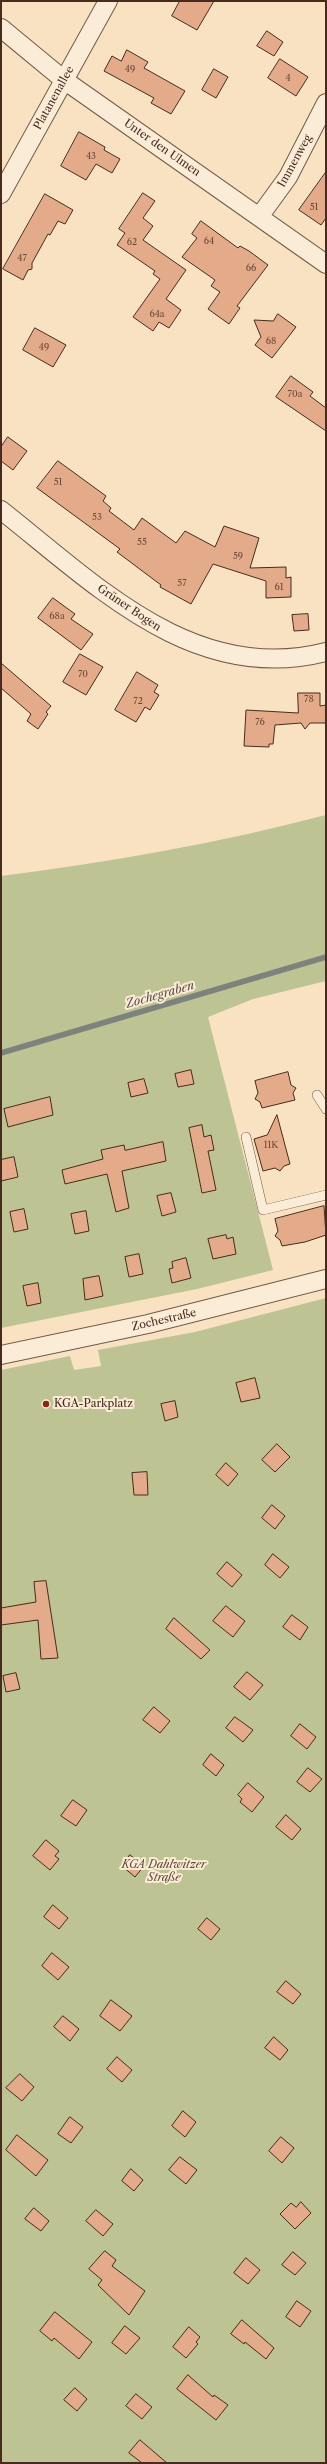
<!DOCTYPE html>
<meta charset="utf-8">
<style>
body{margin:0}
#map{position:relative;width:327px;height:2464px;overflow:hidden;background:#f9e2c2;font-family:"Libre Caslon Text",serif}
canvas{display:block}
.frame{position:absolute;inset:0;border:2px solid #462b1e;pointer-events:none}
</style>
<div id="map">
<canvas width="327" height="2464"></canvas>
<div class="frame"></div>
</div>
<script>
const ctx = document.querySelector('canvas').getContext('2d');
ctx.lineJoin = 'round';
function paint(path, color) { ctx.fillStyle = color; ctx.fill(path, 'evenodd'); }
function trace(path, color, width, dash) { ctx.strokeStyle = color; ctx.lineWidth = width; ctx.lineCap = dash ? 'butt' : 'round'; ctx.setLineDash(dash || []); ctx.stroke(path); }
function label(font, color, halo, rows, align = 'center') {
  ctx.font = font + ' "Libre Caslon Text",serif'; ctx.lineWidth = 4; ctx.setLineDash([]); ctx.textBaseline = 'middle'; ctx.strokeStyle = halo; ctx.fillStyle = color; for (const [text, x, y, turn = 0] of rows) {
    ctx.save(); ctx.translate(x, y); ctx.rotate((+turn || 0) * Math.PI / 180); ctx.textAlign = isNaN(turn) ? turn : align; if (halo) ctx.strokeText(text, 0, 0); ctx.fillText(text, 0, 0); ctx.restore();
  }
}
paint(new Path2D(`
 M326 815V981L253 999 208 1017 273 1270 197 1289 1 1328V876C111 862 219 843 326 815Z
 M326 1298V2463H1V1370L70 1356 74 1370 101 1366 98 1350 195 1332Z`), '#bec393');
trace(new Path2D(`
 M1 1053 326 957`), '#7c827c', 5.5);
const building = new Path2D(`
 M180 1H214L197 30 172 16Z
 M267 31 283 42 274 56 257 46Z
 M127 50 148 62 144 68 185 91 171 114 151 103 154 98 104 71 112 56 121 61Z
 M280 59 308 77 296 96 268 78Z
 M214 69 228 77 216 98 202 90Z
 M79 132 105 147 104 150 120 159 112 173 96 164 86 180 61 166Z
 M326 172V218L321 225 299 210Z
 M143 193 155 201 143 218 153 226 143 240 186 270 166 299 181 310 169 328 159 322 153 331 133 317 160 279 153 274 155 271 117 245 125 233 119 229Z
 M45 194 73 210 65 224 58 221 50 235 48 234 32 263V269L28 270 23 280 3 269Z
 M201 221 238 248 240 246 249 251 268 265 237 306 240 308 229 324 208 309 220 292 211 286 215 280 182 257 197 238 192 234Z
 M278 314 296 327 272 358 255 345 261 337 254 320 273 321Z
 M35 328 66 345 53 367 23 350Z
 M291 376 313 392 310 396 326 408V431L276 397Z
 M8 437 27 451 13 470 1 461V447Z
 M58 461 106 496 103 501 111 508 109 511 134 530 142 518 176 543 185 531 215 547 224 526 259 538 250 568 286 567V578L291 577V597L266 598V581L213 564 191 604 160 587 161 585 117 552 120 549 37 488Z
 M53 598 75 614 71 619 93 634 81 650 38 618Z
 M308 614 309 630 294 631 292 615Z
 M80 654 103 667 86 695 63 682Z
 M1 663 51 706 46 712 48 714 38 729 27 721 31 714 1 688Z
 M137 672 158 685 154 692 159 695 150 710 145 707 136 722 115 710Z
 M298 693H320V706L326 705V723H310L305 729 301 723 275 725 273 744H269V747L244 746 246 710 298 713Z
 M191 1070 194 1084 178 1087 175 1074Z
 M288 1072 291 1085 296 1088 293 1093 295 1100 262 1108 260 1102 255 1099 258 1093 255 1081Z
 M144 1079 148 1093 131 1097 128 1083Z
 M50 1097 53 1115 8 1127 4 1109Z
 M277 1115 290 1164 284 1166 280 1171 275 1168 263 1171 254 1139 267 1135Z
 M202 1125 204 1137 211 1135 214 1150 208 1151 216 1190 202 1193 189 1128Z
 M163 1142 166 1161 122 1171 129 1208 116 1212 107 1174 65 1184 62 1170 103 1159 101 1150 124 1145 125 1150Z
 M14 1157 18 1177 1 1181V1160Z
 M171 1193 176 1212 162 1216 157 1196Z
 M324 1206 326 1235 305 1242 282 1246 280 1240 275 1236 278 1231 275 1219Z
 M24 1209 28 1229 14 1232 10 1212Z
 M86 1211 89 1231 75 1234 71 1214Z
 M226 1235 227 1239 233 1237 236 1254 213 1259 208 1239Z
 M139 1254 143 1274 129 1277 125 1257Z
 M186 1258 191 1278 172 1283 169 1269 173 1268 172 1262Z
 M99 1276 103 1296 85 1300 83 1279Z
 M38 1283 41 1303 27 1306 23 1286Z
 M255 1378 260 1398 241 1402 236 1383Z
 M175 1401 178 1417 165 1421 161 1404Z
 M277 1444 290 1457 275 1472 262 1460Z
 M226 1463 238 1474 228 1486 216 1475Z
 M147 1472 148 1495H134L132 1473Z
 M272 1505 285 1516 275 1529 262 1518Z
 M273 1554 289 1567 280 1578 265 1565Z
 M227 1562 242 1575 232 1587 217 1574Z
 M46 1581 58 1658 41 1659 38 1620 1 1625V1608L36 1602 34 1582Z
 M226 1606 245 1621 233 1637 213 1621Z
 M292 1615 308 1627 300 1640 283 1627Z
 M174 1618 210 1650 201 1659 166 1629Z
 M247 1672 263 1685 250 1700 234 1687Z
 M16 1673 20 1689 6 1692 3 1676Z
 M154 1707 170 1721 160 1733 143 1720Z
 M235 1717 253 1730 243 1742 226 1728Z
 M300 1724 316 1737 307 1749 291 1736Z
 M211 1754 224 1765 216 1776 203 1765Z
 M308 1768 322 1779 310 1792 297 1782Z
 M248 1783 264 1797 252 1812 240 1802 242 1799 238 1795Z
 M73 1800 87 1810 76 1826 61 1816Z
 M286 1815 301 1829 292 1840 276 1827Z
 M46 1840 59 1851 55 1856 59 1859 50 1870 33 1856Z
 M130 1855 144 1866 135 1877 122 1866Z
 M53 1905 68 1918 59 1929 44 1917Z
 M207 1918 220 1929 211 1940 198 1929Z
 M52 1953 69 1967 58 1980 42 1966Z
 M286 1981 301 1994 293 2004 277 1992Z
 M111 2000 132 2016 120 2031 100 2016Z
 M63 2016 79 2029 70 2041 54 2027Z
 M274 2037 288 2050 280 2060 265 2048Z
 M117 2057 132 2070 122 2082 107 2069Z
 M20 2074 34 2087 22 2101 6 2088Z
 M183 2111 196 2122 185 2137 172 2126Z
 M70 2117 83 2127 71 2143 58 2134Z
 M17 2135 48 2160 36 2176 6 2150Z
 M281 2137 294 2148 282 2163 269 2151Z
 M180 2157 197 2170 186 2184 169 2170Z
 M131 2169 143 2180 134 2191 122 2181Z
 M301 2202 311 2213 295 2229 280 2214 291 2203 296 2207Z
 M34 2208 49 2221 41 2231 25 2219Z
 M96 2210 113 2224 103 2236 86 2221Z
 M105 2251 116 2260 112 2266 145 2291 129 2315 98 2285 102 2280 89 2269Z
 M293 2252 306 2263 295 2275 282 2265Z
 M246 2258 260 2270 248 2284 234 2273Z
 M297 2301 311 2311 300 2327 286 2317Z
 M55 2312 92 2342 79 2359 54 2338 52 2341 40 2331Z
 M242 2320 274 2348 266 2359 245 2342 244 2344 231 2334Z
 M125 2326 140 2338 126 2354 112 2343Z
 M189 2327 200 2337 196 2342 198 2344 186 2358 173 2347Z
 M188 2375 213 2397 214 2395 228 2405 216 2420 177 2389Z
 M75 2388 87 2399 77 2411 64 2400Z
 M136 2394 152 2407 142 2419 126 2406Z
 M140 2440 167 2463H142L129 2453Z`);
paint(building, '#e4ab8b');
trace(building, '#462b1e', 1);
const service = new Path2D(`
 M317 1095 326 1109
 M246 1137 263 1210 326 1195`);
const minor = new Path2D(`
 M1 28 64 80 326 264
 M1 194 108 1
 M259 217 288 177 326 103
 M1 510C95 584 194 686 326 652
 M1 1355 148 1324 326 1279`);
trace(service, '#735947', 10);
trace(minor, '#735947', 20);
trace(service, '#fbecd7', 9);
trace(minor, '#fbecd7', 18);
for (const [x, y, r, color] of [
 [46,1404,4,"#8f2418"]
]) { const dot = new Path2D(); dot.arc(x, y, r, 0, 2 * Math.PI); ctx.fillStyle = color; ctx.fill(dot); trace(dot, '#fbecd7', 1.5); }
label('9px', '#6e4b39', null, [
 ["49",130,69],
 ["4",288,78],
 ["43",91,156],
 ["51",314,207],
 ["64",209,241],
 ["62",132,242],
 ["47",22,258],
 ["66",251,268],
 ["64a",157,314],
 ["68",271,341],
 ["49",44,347],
 ["70a",295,394],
 ["51",58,482],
 ["53",97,517],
 ["55",142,542],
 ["59",238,556],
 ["57",182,583],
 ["61",279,587],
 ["68a",57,616],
 ["70",83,674],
 ["78",309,699],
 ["72",138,701],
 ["76",260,722],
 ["11K",271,1145]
]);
label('11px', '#462b1e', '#fbecd7', [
 ["Platanenallee",54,98,-61],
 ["Unter den Ulmen",162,148,35],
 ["Immenweg",295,161,-61],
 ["Grüner Bogen",129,608,34],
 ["Zochestraße",164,1320,-13]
]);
label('11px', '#462b1e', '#fbecd7', [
 ["KGA-Parkplatz",54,1404]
], 'left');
label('italic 11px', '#5e4935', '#fbecd7', [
 ["KGA Dahlwitzer",164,1865],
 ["Straße",164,1878]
]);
label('italic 12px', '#5c4f45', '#fbecd7', [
 ["Zochegraben",160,995,-16]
]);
</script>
